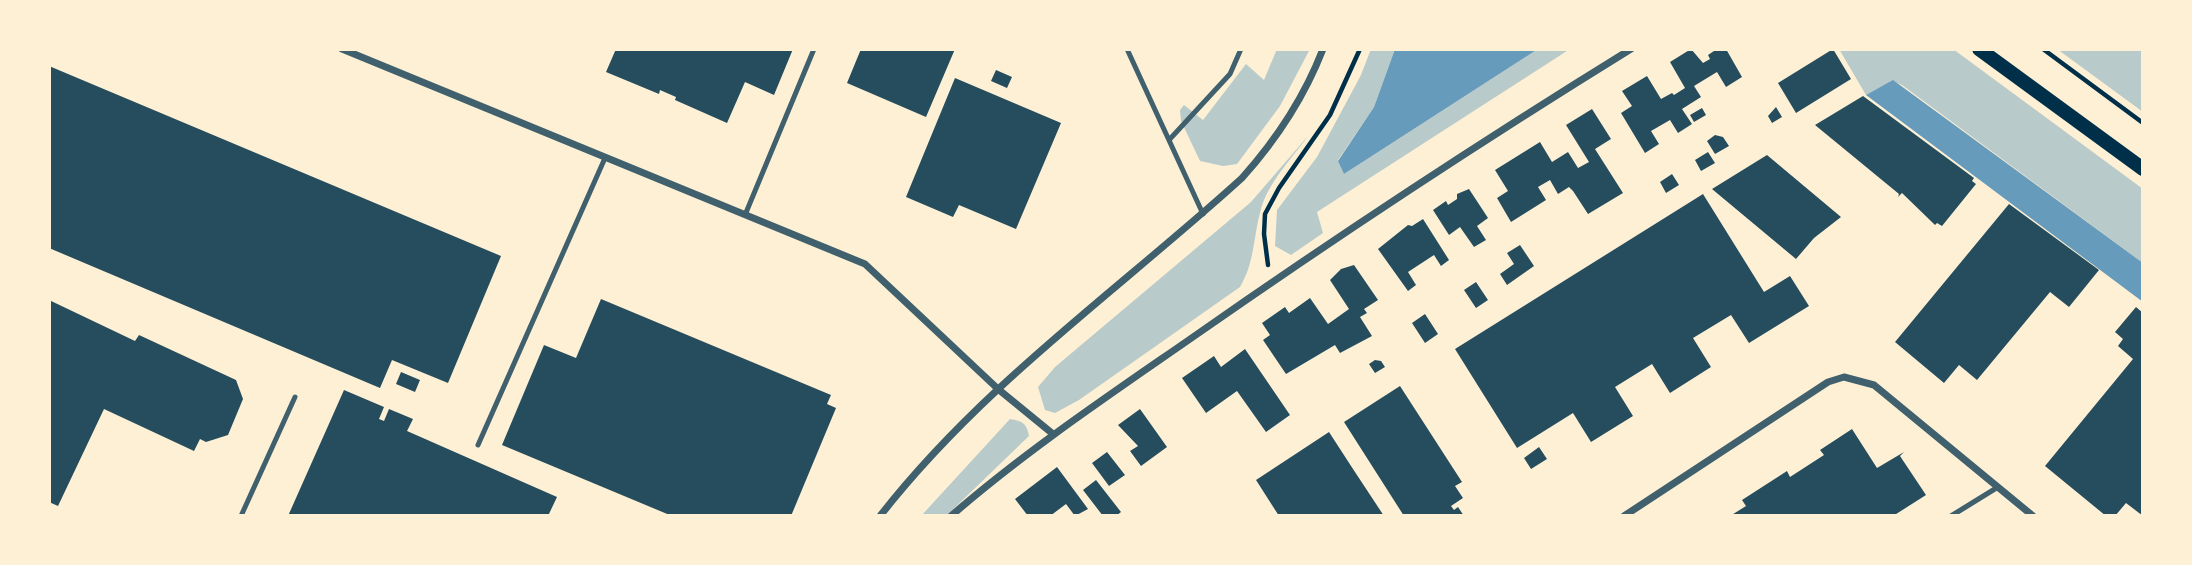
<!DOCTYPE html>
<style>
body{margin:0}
#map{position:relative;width:2192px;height:565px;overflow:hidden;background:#fdf0d5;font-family:Karla,sans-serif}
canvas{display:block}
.frame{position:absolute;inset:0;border:51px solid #fdf0d5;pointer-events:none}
</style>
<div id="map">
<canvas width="2192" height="565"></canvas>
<div class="frame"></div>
</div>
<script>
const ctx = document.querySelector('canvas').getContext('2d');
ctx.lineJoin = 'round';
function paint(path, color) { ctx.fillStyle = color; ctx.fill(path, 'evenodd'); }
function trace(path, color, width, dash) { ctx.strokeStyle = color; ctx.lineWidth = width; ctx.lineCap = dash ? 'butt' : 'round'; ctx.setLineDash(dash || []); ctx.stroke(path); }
paint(new Path2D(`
 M1277 49H1310L1280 106 1237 164 1223 166 1200 161 1181 121 1180 110 1184 105 1203 120 1246 64 1264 80Z
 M1371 49H1395L1374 107 1338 160 1344 174 1538 49H1570L1317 212 1323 233 1291 255 1275 246 1277 210 1317 157 1361 75Z
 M1839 49H1953L2143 189V263L1902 85 1893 81 1866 95Z
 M2057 49H2143V112Z
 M1308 136C1292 158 1268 183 1261 209 1253 237 1255 262 1240 287L1079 400 1055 413 1045 410 1038 387 1055 367 1251 202Z
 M1010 419C1022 421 1027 423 1029 436L946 516H921Z`), '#b9caca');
paint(new Path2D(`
 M1395 49H1538L1344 174 1338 161 1374 107Z
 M1893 80 2143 263V302L1866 95Z`), '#669bbc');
paint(new Path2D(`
 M616 49H793L774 95 745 82 727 123 675 100 676 97 660 90 659 94 606 72Z
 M861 49H955L926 117 847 83Z
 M1691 49 1703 63 1710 59 1708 55 1717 49H1726L1742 77 1726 87 1717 72 1694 86 1701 97 1682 109 1692 124 1678 133 1670 120 1651 131 1659 144 1645 153 1621 113 1632 106 1622 91 1647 76 1661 99 1672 93 1674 95 1685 88 1670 62Z
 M1833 49 1851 79 1796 113 1778 83Z
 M49 66 501 256 448 383 392 360 380 388 49 248Z
 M996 70 1012 77 1007 88 991 81Z
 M955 78 1061 123 1016 229 959 205 953 217 906 197Z
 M1863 96 1974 178 1972 181 1976 184 1942 226 1937 223 1935 225 1902 193 1898 197 1899 194 1815 125Z
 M1776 107 1782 117 1772 123 1768 116Z
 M1702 108 1706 115 1694 122 1690 115Z
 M1592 109 1611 139 1595 149 1623 193 1588 214 1573 191 1569 187 1558 194 1550 180 1538 187 1546 200 1511 222 1497 198 1508 191 1495 170 1540 142 1552 162 1568 152 1578 168 1589 162 1566 125Z
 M1715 135 1723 137 1729 146 1715 154 1707 141Z
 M1708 152 1715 163 1701 171 1695 160Z
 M1767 155 1841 217 1814 238 1796 259 1712 189Z
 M1672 174 1679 185 1666 193 1660 182Z
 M1469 189 1488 218 1477 226 1486 240 1474 247 1460 227 1449 235 1433 210 1446 201 1448 205 1457 199V194Z
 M1703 194 1764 292 1790 276 1809 306 1749 343 1731 315 1693 338 1711 367 1670 393 1652 364 1615 387 1633 416 1591 442 1573 413 1517 448 1455 349Z
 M2009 204 2099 270 2069 307 2050 292 1977 380 1959 365 1944 383 1895 342Z
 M1423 219 1449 260 1441 266 1434 255 1408 272 1416 285 1408 291 1378 249 1408 225 1412 226Z
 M1520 245 1534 266 1507 285 1500 274 1514 264 1507 253Z
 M1354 265 1378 300 1364 309 1367 313 1360 317 1372 336 1340 353 1335 345 1286 374 1263 340 1270 335 1262 323 1285 307 1289 313 1310 298 1328 324 1349 309 1330 280 1341 269Z
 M1476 282 1488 300 1476 308 1464 290Z
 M601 299 831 395 827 404 836 408 791 516H672L502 445 544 345 576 358Z
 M49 300 135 341 139 335 236 380 243 399 228 435 206 442 200 439 194 451 104 409 58 506 49 502Z
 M2136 307 2143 313V516L2126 503 2115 516H2106L2045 466 2133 359 2118 346 2123 339 2115 332Z
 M1425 314 1438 334 1425 343 1412 323Z
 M1245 349 1290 415 1266 432 1237 391 1206 413 1182 378 1214 356 1221 367Z
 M1375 360 1381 361 1385 367 1375 373 1369 364Z
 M401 372 420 380 415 392 396 384Z
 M1400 386 1462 482 1455 486 1463 498 1451 506 1454 510 1458 507 1464 516H1404L1344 422Z
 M344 390 384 407 379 419 384 421 389 409 413 419 407 431 557 497 548 516H288Z
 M1140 409 1167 447 1141 466 1130 451 1138 446 1118 425Z
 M1852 429 1877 468 1904 452 1900 456 1926 495 1893 516H1730L1746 506 1742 500 1787 471 1790 477 1824 455 1820 450Z
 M1329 432 1353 469 1384 516H1279L1256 480Z
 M1539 447 1547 459 1531 469 1524 458Z
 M1107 452 1125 475 1109 486 1092 463Z
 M1057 467 1088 509 1075 516 1066 504 1050 516H1028L1015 499Z
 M1096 480 1121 512 1116 516H1103L1083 490Z`), '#264d5e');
trace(new Path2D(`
 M2043 49 2143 123
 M1268 265 1264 234 1265 214 1279 188 1330 115 1360 49`), '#003049', 4.5);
trace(new Path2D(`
 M1127 49 1203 214
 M1169 140 1230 74 1241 49
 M745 215 814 49
 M478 445 605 158
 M241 516 295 397
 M1951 516 1998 487`), '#3f606c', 5);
trace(new Path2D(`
 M342 49 865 264 998 389 1053 434
 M880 516C983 384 1120 289 1242 178 1277 139 1304 98 1323 49
 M951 516C1027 450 1111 394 1193 337 1336 237 1482 141 1631 49
 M1624 516 1828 382 1844 377 1874 385 2033 516`), '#3f606c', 7);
trace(new Path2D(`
 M1979 49 2143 169`), '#003049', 14);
</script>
